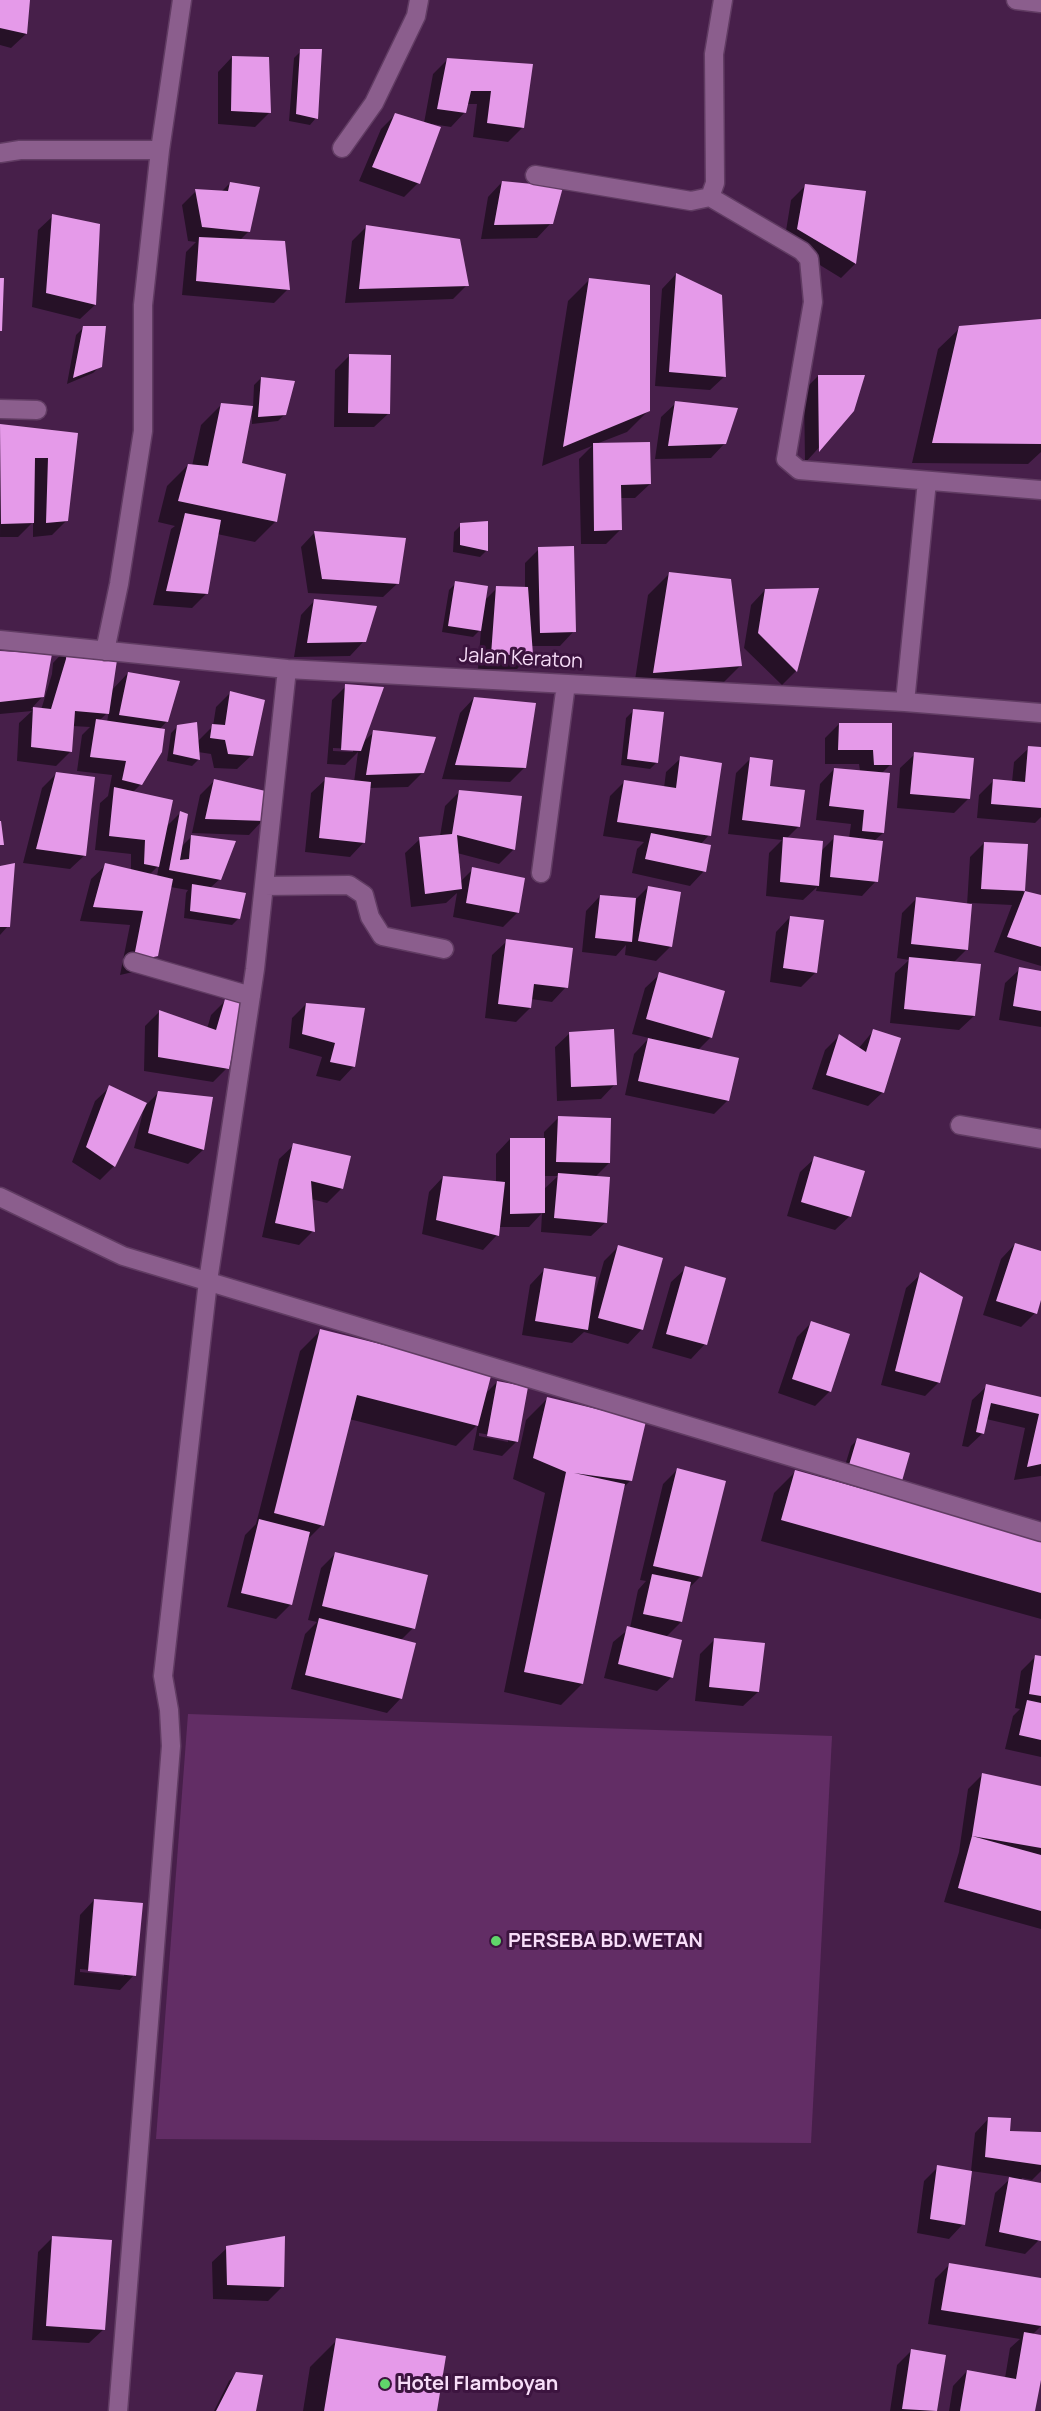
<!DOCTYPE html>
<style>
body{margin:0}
canvas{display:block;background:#471f4a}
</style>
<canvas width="1041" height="2411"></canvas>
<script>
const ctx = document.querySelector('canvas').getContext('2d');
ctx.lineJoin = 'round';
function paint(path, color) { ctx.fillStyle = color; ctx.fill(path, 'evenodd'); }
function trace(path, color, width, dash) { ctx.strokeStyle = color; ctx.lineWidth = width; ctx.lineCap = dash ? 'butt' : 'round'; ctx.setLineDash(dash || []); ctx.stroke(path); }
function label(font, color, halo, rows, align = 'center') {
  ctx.font = font + ' Manrope,sans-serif'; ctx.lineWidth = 6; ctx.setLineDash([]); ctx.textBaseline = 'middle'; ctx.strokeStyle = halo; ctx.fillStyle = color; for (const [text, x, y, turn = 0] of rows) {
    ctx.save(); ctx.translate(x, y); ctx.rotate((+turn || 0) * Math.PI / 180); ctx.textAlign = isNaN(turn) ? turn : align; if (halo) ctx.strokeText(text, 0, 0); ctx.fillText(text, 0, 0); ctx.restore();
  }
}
paint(new Path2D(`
 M188 1714 832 1736 811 2143 156 2139Z`), '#622d65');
paint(new Path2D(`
 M0 0H28L26 34 11 48 0 45Z
 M301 51 316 118 310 125 289 121 294 58Z
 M232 57 270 112 255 127 218 124V72Z
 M448 59 532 66 522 128 508 142 473 137 477 104H467L465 112 451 127 432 124 418 183 404 197 359 181 381 129 395 115 424 123 433 74Z
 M502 182 551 223 537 238 481 239 488 197Z
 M230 183 249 231 240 240 288 289 274 303 182 295 186 252 196 242 188 241 182 205 196 191 221 192Z
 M805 186 865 192 855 264 841 278 784 243 791 200Z
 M53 216 98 225 95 305 80 319 32 307 38 230Z
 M366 227 467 285 453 299 345 303 352 241Z
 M676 274 725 376 710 390 655 386 662 289Z
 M589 280 648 411 627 432 596 444 650 484 635 498H620V530L606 544H581L579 459 592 446 542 466 568 301Z
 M1041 321V452L1028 464 912 463 938 349 960 328Z
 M83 328 100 366 93 373 67 384 76 335Z
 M349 356 389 413 374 427H334L335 370Z
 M818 376 852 411 805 463 804 390Z
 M261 378 285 414 278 421 252 424V411H250L241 464 276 521 255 542 217 534 207 593 192 608 153 605 171 529 175 526 158 522 167 486 188 465 192 466 201 425 222 404 253 408 254 385Z
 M676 403 725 443 711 458 655 459 661 417Z
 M1 425 76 434 67 520 52 535 33 537V522L18 537H0Z
 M461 525 487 550 480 557 453 552 454 532Z
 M315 532 398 583 383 597 308 593 301 547Z
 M539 549 574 631 560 646H531V654L517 669H478L481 629 473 637 442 632 449 590 456 583 484 601 497 588H525V563Z
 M669 574 740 666 719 687 633 693 648 595Z
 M765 590H817L796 671 782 685 744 648 751 605Z
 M315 600 364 641 350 656 294 657 301 615Z
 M67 648 111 691 128 673 167 721 159 730 141 784 132 793 166 827 180 813V848L192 836 220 879 210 888 239 918 232 925 184 918 186 893 188 890 170 887 157 955 142 970 120 975 130 925 80 921 91 879 106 865 131 871V854L95 850 100 803 108 796 112 775 77 771 82 735 90 727 72 726 70 752 56 766 17 761 19 723 32 711 0 714V652L43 696 31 709 41 710 52 674 53 663ZM109 711 107 722 99 721ZM159 865 157 876 149 875Z
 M346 686 362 743 374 732 423 772 408 787 369 788 364 842 350 857 305 852 311 793 326 779 354 782 358 752 345 765 327 764 332 700ZM333 748 353 749V752L333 751Z
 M230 693 252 755 237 769 214 768 211 754 198 752 199 759 192 766 167 761 171 733 178 726 197 742 213 726 216 707Z
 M474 698 525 767 510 782 442 779 460 713Z
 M633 711 657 762 650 769 621 765 626 718Z
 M839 724 891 725 890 765 882 773 883 833 874 841 876 881 862 896 816 891 817 887 803 900 766 896 769 853 782 840 728 834 736 773 751 758 768 787 799 826 786 839 821 851 835 837 849 838 851 824 816 820 820 784 834 769 860 771 859 764H825V738Z
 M1029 748 1041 749V817L1035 823 977 818 979 795 993 781 1012 782 1014 762Z
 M915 754 968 799 954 813 897 808 900 768Z
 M681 758 709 835 700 845 704 871 690 886 632 873 637 849 644 842 603 836 610 796 624 782 664 788 666 772Z
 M57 773 85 855 70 869 23 863 42 788Z
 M214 781 263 820 249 835 192 833 200 795Z
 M460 791 514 849 499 864 457 853 460 882 473 869 518 912 503 927 453 917 457 893 446 903 411 907 405 853 420 839 440 836 445 806Z
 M984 843 1026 845 1023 892 1041 897V966L994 952 1012 905 971 903 966 950 953 963 974 1016 959 1030 890 1023 895 973 909 960 897 958 902 913 916 899 967 905 970 857Z
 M0 868 8 926 0 935Z
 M648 887 670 947 656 961 625 955 626 945 616 956 582 952 586 911 600 896 636 899Z
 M790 917 816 972 801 987 770 982 776 932Z
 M507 941 566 987 552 1002 531 999 530 1008 516 1022 485 1018 492 955Z
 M1020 969 1041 973V1027L999 1020 1005 983Z
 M660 974 711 1037 698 1050 728 1100 714 1114 625 1095 634 1054 649 1038 632 1034 645 988Z
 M225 1001 227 1068 213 1082 144 1071 145 1026 159 1012 207 1029 211 1015Z
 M306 1004 354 1066 340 1081 316 1076 322 1057 289 1048 292 1018Z
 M874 1030 883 1092 868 1106 812 1089 825 1050 839 1036 858 1049Z
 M570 1033 615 1084 601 1099 557 1101 555 1047Z
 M110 1087 147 1104 158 1093 211 1098 203 1150 188 1164 134 1148 143 1112 114 1166 100 1180 72 1162 95 1101Z
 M558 1118 609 1163 594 1178 606 1222 591 1236 541 1232 542 1213 529 1227H498L497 1235 483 1250 422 1234 429 1192 443 1177 496 1183V1154L510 1139H544V1132ZM543 1176H558L543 1190Z
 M294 1145 342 1188 327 1203 311 1199 313 1231 299 1245 262 1237 279 1159Z
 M815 1158 850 1216 835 1230 787 1216 800 1172Z
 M1015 1244 1041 1253V1295L1035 1313 1021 1327 983 1315 1001 1259Z
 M618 1247 642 1329 628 1344 584 1332 572 1343 522 1335 530 1285 544 1270 593 1300 604 1261Z
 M686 1268 705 1344 691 1359 652 1348 671 1282Z
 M921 1274 939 1382 925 1396 881 1385 906 1288Z
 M811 1323 830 1391 815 1406 778 1393 797 1337Z
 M321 1330 484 1395 497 1382 517 1441 502 1456 473 1450 478 1424 456 1446 349 1419 322 1525 306 1541 291 1604 276 1619 227 1607 245 1535 256 1524 300 1351ZM479 1433 508 1438V1442L479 1436Z
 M987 1386 1041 1398V1476L1014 1480 1025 1428 986 1419 983 1433 968 1447 962 1446 972 1400Z
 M547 1399 630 1481 622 1489 582 1684 561 1705 504 1692 545 1493 513 1479 526 1420Z
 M858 1439 894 1487 843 1472 851 1446Z
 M677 1470 701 1576 688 1589 681 1622 666 1637 672 1677 657 1691 604 1678 613 1642 630 1628 638 1590 646 1581 640 1580 663 1484Z
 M795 1472 1041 1541V1619L761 1541 774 1493Z
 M335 1554 413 1628 401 1640V1698L387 1713 291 1689 305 1634 317 1622 308 1620 321 1568Z
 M715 1639 758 1692 743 1706 695 1701 700 1654Z
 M1035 1657 1041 1658V1757L1005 1749 1013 1716 1020 1709 1015 1708 1021 1671Z
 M982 1775 1041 1788V1929L944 1902 959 1852 968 1789Z
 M94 1900 134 1975 120 1990 74 1985 80 1915ZM80 1969 124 1973V1976L80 1972Z
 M989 2118 1009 2132 1041 2134V2171L1032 2180 1022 2178 1021 2181 1041 2185 1039 2240 1025 2254 985 2246 995 2193 1012 2177 971 2171 975 2133Z
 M938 2167 963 2224 949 2239 917 2233 924 2181Z
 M52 2238 104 2329 89 2343 32 2340 38 2252Z
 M227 2248 283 2286 268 2301 213 2299 212 2262Z
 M949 2265 1041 2280V2326L1032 2335 1041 2337V2371L1034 2411H949L953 2386 967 2371 1005 2378 1010 2348 1020 2339 928 2324 935 2279Z
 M337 2340 435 2411H303L310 2367Z
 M911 2351 944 2357 935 2411H890L897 2365Z
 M236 2374 255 2411H214L229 2381Z`), '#0007');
paint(new Path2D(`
 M0 0H30L27 34 0 28Z
 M300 49H322L318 119 296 114Z
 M232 56 269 57 271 113 231 111Z
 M447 58 533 64 524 128 487 123 491 91H471L466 113 437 109Z
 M395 113 441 127 420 184 372 167Z
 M502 181 563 187 553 224 494 225Z
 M230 182 260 187 250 232 202 227 195 189 228 191Z
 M805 184 866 191 856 264 797 229Z
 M52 214 100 224 96 305 46 293Z
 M366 225 460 239 469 286 359 289Z
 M199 237 285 241 290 290 196 281Z
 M676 273 722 295 726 377 669 372Z
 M0 278H4L2 331H0Z
 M589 278 650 285V411L563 447Z
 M1041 319V444L932 443 959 326Z
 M83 326H106L102 367 73 378Z
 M349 354 391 355 390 414 348 413Z
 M818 375H865L854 411 819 452Z
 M261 377 295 381 286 415 258 417Z
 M675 401 738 408 726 444 668 446Z
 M221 403 253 406 242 463 286 474 277 522 178 501 188 464 208 466Z
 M0 424 78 433 68 521 46 523 48 458H35L34 523 1 524Z
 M650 442 651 484 621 485 622 530 594 531 593 443Z
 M185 513 221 520 208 594 166 591Z
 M488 521V551L460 545V523Z
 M314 531 406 538 399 584 322 579Z
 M574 546 576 632 540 633 538 547Z
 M669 572 731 579 742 666 653 673Z
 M455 581 488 586 481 631 448 626Z
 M496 586 528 587 533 655H491Z
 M819 588 797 672 758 633 765 589Z
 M314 599 377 606 366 642 307 643Z
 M67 647 117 660 109 714 75 711 72 752 31 747 33 707 51 709 66 659Z
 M0 651 52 654 44 697 0 702Z
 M128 672 180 681 168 722 119 715Z
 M345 684 384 687 361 751 341 750Z
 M230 691 265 700 253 756 228 754 225 740 210 738 212 724 225 725Z
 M474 697 536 703 526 768 455 765Z
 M633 709 664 712 658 763 627 759Z
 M96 719 165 729 162 752 142 785 122 780 126 761 90 757Z
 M197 722 200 760 173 754 177 725Z
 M839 723H892V765H874L873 750H838Z
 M373 730 436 737 424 773 366 775Z
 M1028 746 1041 747V808L991 804 993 779 1025 782Z
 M914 752 974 758 970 799 910 794Z
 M680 756 722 763 711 836 617 822 624 780 676 788Z
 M750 757 773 760 770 786 805 790 800 827 742 820Z
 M834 768 890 773 884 833 862 831 864 810 829 806Z
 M56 772 95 777 86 856 36 849Z
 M325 777 371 782 365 843 319 838Z
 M214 779 274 793 265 821 205 819Z
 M114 787 173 800 159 867 144 864 145 840 109 836Z
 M459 790 522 796 515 850 457 835 462 889 425 894 419 837 452 834Z
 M180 811 188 814 180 860 189 859 191 835 236 841 221 880 169 870Z
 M0 821H1L4 845H0Z
 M651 833 711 845 706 872 645 859Z
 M834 835 883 841 878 882 830 877Z
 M783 837 823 841 819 886 780 882Z
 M984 842 1028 844 1025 891 981 889Z
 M15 863 10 927H0V866Z
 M105 863 173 879 158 956 133 962 143 911 93 907Z
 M472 867 525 878 519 913 466 903Z
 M192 884 246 893 240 919 190 911Z
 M648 886 681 892 672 947 638 941Z
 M1025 891 1041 895V947L1007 937Z
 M600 895 636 898 632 942 595 938Z
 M916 897 972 904 968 950 911 944Z
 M790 916 824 920 817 973 783 968Z
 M506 939 573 948 568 988 534 984 531 1008 498 1004Z
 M909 957 981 964 975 1016 904 1009Z
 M1019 967 1041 971V1011L1013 1006Z
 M659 972 725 991 712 1038 646 1019Z
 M225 999 244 1001 229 1069 158 1057 159 1010 216 1030Z
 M306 1003 365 1008 355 1067 330 1062 335 1043 302 1034Z
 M614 1029 617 1085 571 1087 569 1032Z
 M873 1029 901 1038 884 1093 826 1075 839 1034 866 1052Z
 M648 1038 739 1058 729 1101 638 1081Z
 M109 1085 147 1103 115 1167 86 1147Z
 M158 1091 213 1097 204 1150 148 1133Z
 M558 1116 611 1118 610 1163 556 1162Z
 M510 1138H545V1213L510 1214Z
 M293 1143 351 1156 343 1189 311 1181 315 1232 275 1223Z
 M814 1156 865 1171 851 1217 801 1202Z
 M558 1173 610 1177 607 1223 554 1218Z
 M443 1176 505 1182 499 1236 436 1220Z
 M1015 1243 1041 1251V1300L1037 1314 996 1301Z
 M618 1245 663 1258 643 1330 598 1318Z
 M685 1266 726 1278 707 1345 666 1334Z
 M544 1268 596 1277 588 1330 535 1321Z
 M920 1272 963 1297 940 1383 895 1371Z
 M811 1321 850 1334 831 1392 792 1379Z
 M320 1329 492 1372 478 1426 357 1395 324 1526 274 1513Z
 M497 1381 528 1387 518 1442 487 1436Z
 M986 1384 1041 1397V1464L1027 1467 1039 1414 991 1403 984 1434 976 1432Z
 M547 1397 646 1421 632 1481 574 1473 625 1484 583 1684 524 1672 566 1472 533 1458Z
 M857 1438 910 1453 902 1481 849 1465Z
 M677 1468 726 1481 702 1577 653 1566Z
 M795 1470 1041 1539V1593L781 1520Z
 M259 1519 310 1532 292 1605 241 1593Z
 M335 1552 428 1575 415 1629 322 1606Z
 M652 1574 691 1582 682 1622 643 1614Z
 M319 1618 416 1643 402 1699 305 1675Z
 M627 1626 682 1640 673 1678 618 1664Z
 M714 1638 765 1643 759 1692 709 1687Z
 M1035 1655 1041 1656V1696L1029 1694Z
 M1027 1700 1041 1703V1740L1019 1735Z
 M982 1773 1041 1786V1848L972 1836Z
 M972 1836 1041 1855V1911L958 1888Z
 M94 1899 143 1903 136 1976 88 1971Z
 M988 2117 1011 2118 1010 2131 1041 2132V2165L985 2157Z
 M937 2165 972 2171 965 2225 930 2219Z
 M1009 2177 1041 2183V2241L999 2232Z
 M52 2236 112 2240 105 2330 46 2326Z
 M285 2236 284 2287 227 2285 226 2246Z
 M949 2263 1041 2278V2326L941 2310Z
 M1024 2332 1041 2335V2380L1035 2411H960L967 2370 1016 2379Z
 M336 2338 446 2356 437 2411H324Z
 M911 2349 946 2355 937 2411 902 2409Z
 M236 2372 263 2375 256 2411H216Z`), '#e59ae9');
const minor = new Path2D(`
 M1016 0 1041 3
 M342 148 374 103 416 16 419 0
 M0 153 20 150H160
 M535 175 691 201 710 197 802 251 809 259 813 302 786 459 799 470 1041 490
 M710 197 715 183 714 54 723 0
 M0 409 37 410
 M0 640 287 669 905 702 1041 713
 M105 651 119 584 143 431V305L160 150 182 0
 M905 702 927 481
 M541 873 566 684
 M264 886 349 885 364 895 370 917 382 936 444 949
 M133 962 251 996
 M960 1125 1041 1139
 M0 1197 123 1256 1041 1532
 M118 2411 171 1746 169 1710 163 1676 208 1281 255 969 287 669`);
trace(minor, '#613c63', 21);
trace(minor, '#8b5e8d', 18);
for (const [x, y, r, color] of [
 [496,1941,6,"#60d56a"],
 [385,2384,6,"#60d56a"]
]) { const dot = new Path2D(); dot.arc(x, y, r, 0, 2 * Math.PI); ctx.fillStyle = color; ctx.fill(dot); trace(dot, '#3c143f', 2); }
label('20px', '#f7ddf8', '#3c143f', [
 ["Jalan Keraton",521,659,3]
]);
label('bold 20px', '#f7ddf8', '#3c143f', [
 ["PERSEBA BD.WETAN",508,1941],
 ["Hotel Flamboyan",397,2384]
], 'left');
</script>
